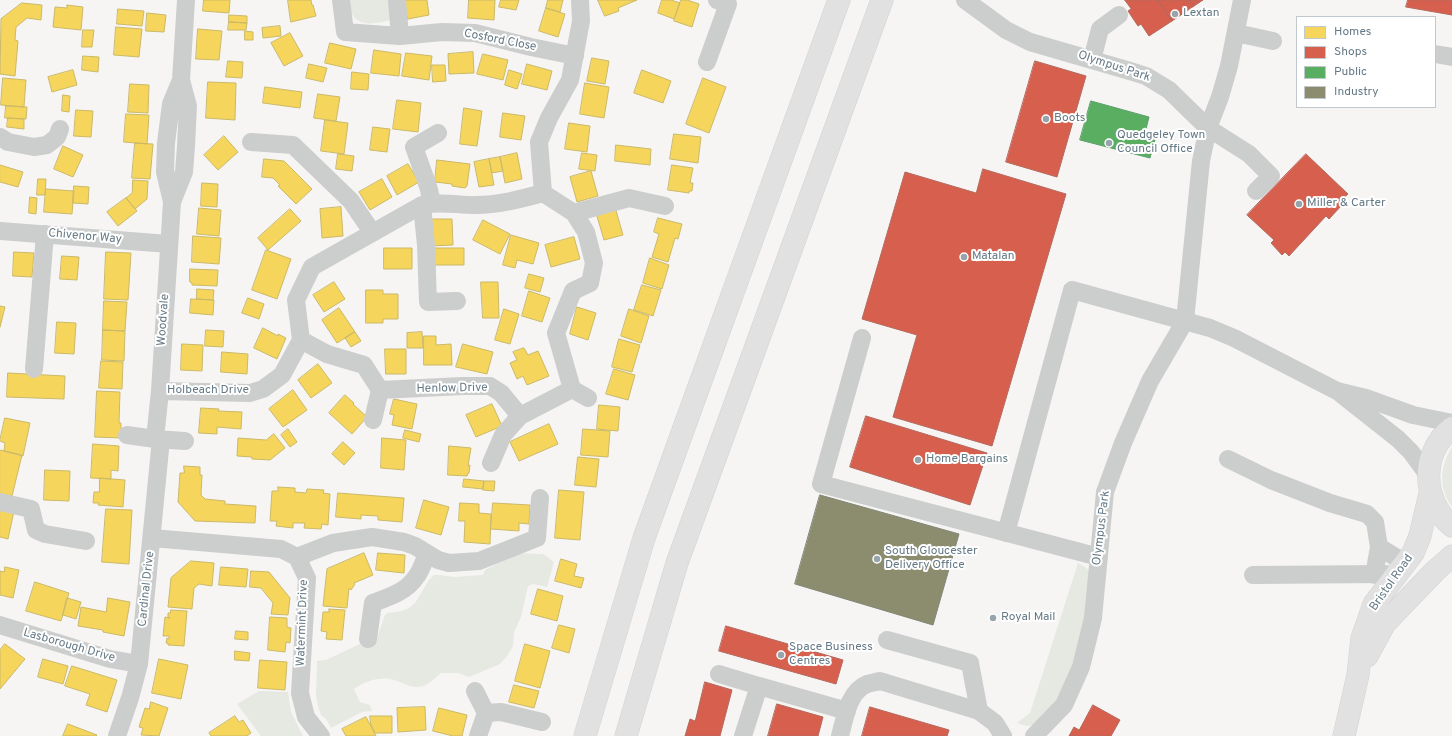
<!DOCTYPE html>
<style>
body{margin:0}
#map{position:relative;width:1452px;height:736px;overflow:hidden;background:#f6f5f4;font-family:Overpass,sans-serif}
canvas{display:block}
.legend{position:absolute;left:1296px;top:16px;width:140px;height:92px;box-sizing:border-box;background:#fff;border:1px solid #c1c9ce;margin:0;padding:5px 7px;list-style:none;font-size:12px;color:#647985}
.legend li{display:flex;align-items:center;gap:8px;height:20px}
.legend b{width:20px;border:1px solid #c1c9ce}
</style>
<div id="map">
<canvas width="1452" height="736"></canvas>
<ul class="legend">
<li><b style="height:11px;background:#f6d55c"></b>Homes</li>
<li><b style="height:11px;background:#d6604d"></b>Shops</li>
<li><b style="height:11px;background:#5aae61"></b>Public</li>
<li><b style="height:11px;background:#8c8c6e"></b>Industry</li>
</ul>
</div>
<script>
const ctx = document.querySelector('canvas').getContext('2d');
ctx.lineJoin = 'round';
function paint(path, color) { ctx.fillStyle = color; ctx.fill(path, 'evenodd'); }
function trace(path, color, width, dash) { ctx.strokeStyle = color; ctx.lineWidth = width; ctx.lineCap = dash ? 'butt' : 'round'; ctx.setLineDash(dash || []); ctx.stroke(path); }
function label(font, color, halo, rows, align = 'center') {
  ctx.font = font + ' Overpass,sans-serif'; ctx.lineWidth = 4; ctx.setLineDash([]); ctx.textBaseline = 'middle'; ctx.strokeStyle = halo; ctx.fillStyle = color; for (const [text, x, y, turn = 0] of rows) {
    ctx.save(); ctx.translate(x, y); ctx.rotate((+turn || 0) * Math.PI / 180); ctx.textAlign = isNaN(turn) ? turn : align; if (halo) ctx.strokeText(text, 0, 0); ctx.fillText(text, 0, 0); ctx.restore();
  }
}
paint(new Path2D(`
 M347 0H392L396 19C372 24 353 31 347 0Z
 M1452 447V507C1438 488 1440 466 1452 447Z
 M516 553 543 554 554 562 547 587 533 584 528 586 521 617 514 632 513 646 508 655 500 664 469 677 458 673H441C434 679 427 687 417 687 407 687 399 680 390 679 377 677 364 682 354 689L360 702 370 705 372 711 362 712 331 728 326 719 321 715 318 706 316 696 317 661 326 660 360 644 369 645 376 641 385 615 388 613 402 611 409 608 415 603 429 580 434 575H439L455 577 483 575 485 570Z
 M1078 563 1085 567 1093 574 1080 654 1052 709 1034 725 1027 726 1017 723 1030 713Z
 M259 691 288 692 291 712 303 736H261L237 704Z`), '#e6e8e2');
const homes = new Path2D(`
 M204 0H230L229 13 203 11Z
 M288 0H311L312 5H313L316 16 291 22Z
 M404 0H427L429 15 408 19Z
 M469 0H495L494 20 468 18Z
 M501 0H519L516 10 499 7Z
 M548 0H563L560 12 546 8Z
 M598 0H637L618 8 619 11 605 16Z
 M662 0H671L680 3 674 19 658 13Z
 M681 0H687L699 4 692 27 674 21Z
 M22 3 42 5 41 20 27 18 16 27 15 40 18 41 15 76 0 74 1 19Z
 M67 5 83 7 81 30 53 27 55 7 67 8Z
 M546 8 565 14 558 37 539 31Z
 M118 9 144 11 142 26 117 24Z
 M147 13 166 15 164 32 146 31Z
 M229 15 247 16V23L229 22Z
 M229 22 247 23 246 30H228Z
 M280 26 281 36 263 38 262 28Z
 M116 27 142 29 139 57 114 55Z
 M198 29 222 31 219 60 196 59Z
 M83 30H94L92 47H82Z
 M245 31 253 32V40H245Z
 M290 33 303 56 284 66 271 43Z
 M330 43 356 49 351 69 325 63Z
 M374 50 401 54 399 76 371 73Z
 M473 52 474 73 449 74 448 54Z
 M406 53 432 56 429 80 402 76Z
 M483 54 508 60 503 80 477 74Z
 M83 56 99 57 98 72 82 70Z
 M592 58 609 61 605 84 587 81Z
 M228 61 243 62 242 78 226 77Z
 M309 64 327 68 323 82 306 78Z
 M527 64 552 71 547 90 522 84Z
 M432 65H445L446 81 433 82Z
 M73 70 77 85 52 92 48 77Z
 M509 70 522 74 517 89 505 85Z
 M642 70 671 81 663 103 634 93Z
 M352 72 369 74 368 90 351 89Z
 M3 78 26 80 24 107 1 105Z
 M703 78 726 87 709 133 686 124Z
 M208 82 236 83 235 120 206 118Z
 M585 83 609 87 604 118 580 114Z
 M130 84 149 85 148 113 128 112Z
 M265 87 302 92 300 108 263 103Z
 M318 94 340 97 336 121 314 118Z
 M63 95 70 96 69 112 62 111Z
 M397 100 421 103 418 132 393 129Z
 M6 106 27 107 26 119 5 118Z
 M464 108 482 111 477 146 460 144Z
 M76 110 93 111 91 137 74 136Z
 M503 113 525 116 521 140 500 137Z
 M126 114 149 115 147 144 124 142Z
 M8 118 24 119V129L7 127Z
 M325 120 348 123 344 154 321 151Z
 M569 123 590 126 587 152 565 149Z
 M373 127 390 129 387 152 370 150Z
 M674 134 701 137 698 163 670 159Z
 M224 136 238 152 218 170 204 155Z
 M135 143 153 144 150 179 132 178Z
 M616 145 651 149 650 165 615 161Z
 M63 146 83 155 73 177 54 169Z
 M517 153 522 179 505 183 500 157Z
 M582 153 597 155 595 171 579 169Z
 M338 154 354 156 352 171 336 169Z
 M500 157 503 171 492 173 489 159Z
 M264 159 284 161 312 189 296 204 278 186 280 185 273 178 262 177Z
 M489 159 494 185 479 187 474 162Z
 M437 160 470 164 467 186 465 188 452 186V184L435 182Z
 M408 164 419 182 397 195 387 176Z
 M0 165 23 172 18 187 0 182Z
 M672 165 693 168 690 183H693L692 191H689V193L668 190Z
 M591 171 598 196 577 202 570 177Z
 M38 179H46L45 195H37Z
 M382 179 392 197 370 210 359 192Z
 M133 180 148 181 147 199 135 209 126 198 132 193Z
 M202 183 218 184 217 207 201 206Z
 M74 186 89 187 88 204 73 203Z
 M46 189 74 191 72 214 44 212Z
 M30 197 37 198 36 214 29 213Z
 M126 198 137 211 118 226 107 212Z
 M341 207 343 236 322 238 320 209Z
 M615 207 623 235 604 240 596 213Z
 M199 208 221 210 219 236 197 234Z
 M290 209 301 221 268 250 258 238Z
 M658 218 682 224 678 239 675 238 668 262 652 257 659 234 654 232Z
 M429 219H452L453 245 431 246Z
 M483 220 510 234 500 254 473 240Z
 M511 235 539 243 533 264 517 260 515 268 503 265Z
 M193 236 221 238 219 264 192 262Z
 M574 237 580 259 551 267 545 245Z
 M384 248H412V269H384Z
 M428 248H464V265H428Z
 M266 250 291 259 277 299 252 290Z
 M14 252 34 253 32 277 13 276Z
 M106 252 131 253 128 300 104 299Z
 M62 256 79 257 77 280 60 279Z
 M650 258 669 265 662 289 643 283Z
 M190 269 218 270 217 286 192 285V283L190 282Z
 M529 274 544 278 540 292 525 288Z
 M334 282 345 299 324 312 313 295Z
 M481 282H498L499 318H483Z
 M642 285 661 290 653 316 634 310Z
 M197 289 214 290 213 300 197 299Z
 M366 290H383V294H398V319H383V323H366Z
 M529 291 550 298 542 322 522 316Z
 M248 298 264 304 259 319 242 313Z
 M191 299 214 300 213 315 190 313Z
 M104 301 127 302 125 331 103 330Z
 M0 306 5 307 0 327Z
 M577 307 596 313 588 340 570 334Z
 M339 308 355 332 337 343 322 320Z
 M504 309 519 314 510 344 495 340Z
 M629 309 649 316 641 343 621 336Z
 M57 322 76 323 74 354 55 353Z
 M263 328 278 336V334L286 338 277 359 254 348Z
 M103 330 125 331 124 361 102 360Z
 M206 330 224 331 223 347 205 346Z
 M355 332 361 341 351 347 345 338Z
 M422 332 423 348H407V333Z
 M424 336H436V345L451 344 452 365H424Z
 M619 339 640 345 632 372 612 367Z
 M182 344 203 345 202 371 181 370Z
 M463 344 493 352 487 374 456 367Z
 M524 348 528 355 538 351 549 376 527 385 523 376 517 379 510 363 517 360 513 352Z
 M385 349H406V374H386Z
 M222 352 248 354 247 374 221 372Z
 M101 361 123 362 122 389 99 388Z
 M318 364 332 383 311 398 298 380Z
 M614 369 635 375 628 400 606 394Z
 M8 373 65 376 64 399 7 397Z
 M293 390 307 410 283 427 269 409Z
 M97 391 120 392 119 423H121V438L95 437Z
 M345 395 354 403 353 404 367 417 352 434 329 413Z
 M394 399 417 404 412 429 392 425 394 415 390 414Z
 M492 404 502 426 476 437 466 415Z
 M599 405 620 407 618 431 597 429Z
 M201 408 219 409 218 411 242 412 241 429 217 427V434L199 433Z
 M5 418 30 423 23 456 4 451 5 443 0 441Z
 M549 424 558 444 519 461 510 442Z
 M288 429 297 442 290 447 281 435Z
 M583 429 610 431 608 457 581 455Z
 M405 430 421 434 419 442 403 438Z
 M274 434 285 448 270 460 252 459V457L237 456 238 438 266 440Z
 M382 438 406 440 404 470 381 468Z
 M343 442 355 453 344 465 332 454Z
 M93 444 119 446 118 471 111 470V479L91 478Z
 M449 446 471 448 468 466 470 465 469 473H468L467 476 448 475Z
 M0 450 22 455 12 496 0 494Z
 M578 457 599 459 596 487 575 485Z
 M184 466 200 467V475H202L201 495 205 499 225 501V504L256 506 255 523 195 521 178 502 180 473H184Z
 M45 470 70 471 69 501 44 500Z
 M100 478 125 480 123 507 98 505 99 503H93L94 492H99Z
 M464 479 484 481 483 489 463 487Z
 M484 481H495L494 491 483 490Z
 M278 487 295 488V492L306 493 307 489 324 490 323 493 330 494 328 525 322 524 321 529 304 528 305 523H293V528L276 526 277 521H270L272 491H278Z
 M559 490 584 492 580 540 555 538Z
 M338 493 404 498 402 522 378 520V516L361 515V519L336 517Z
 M424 500 449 507 441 535 416 528Z
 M460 503 479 504V513L491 514 490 544 464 542 465 521H459Z
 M493 503 530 505 529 524 519 523V531L491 529Z
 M0 508 14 511 8 539 0 537Z
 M106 509 132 510 129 564 102 562Z
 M364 553 373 575 354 583 355 584 351 590 349 588 347 608 323 606 327 569Z
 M378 553 405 555 404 573 376 570Z
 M561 559 577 564 574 576 584 578 581 588 555 581Z
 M191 561 214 563 212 586 199 584 194 588 192 609 168 607 171 578Z
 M5 567 19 570 13 598 0 595V571L4 572Z
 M221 567 248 569 246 587 219 585Z
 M251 571 269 572 290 598 288 615 271 614 273 603 261 588 250 587Z
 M35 582 69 593 61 621 26 611Z
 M538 589 563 596 557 621 531 614Z
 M67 598 81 602 76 619 63 615Z
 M108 598 130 602 124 636 103 632V630L78 626 81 607 106 612Z
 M329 609 345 610 342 640 326 639 327 632 321 631 323 612H329Z
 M171 610 187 611 184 646 168 645V643H166L167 638 169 639V636H163L165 617 170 618 168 617V613H170Z
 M270 617 287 618V627L291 628 290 643 286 642 285 652 268 650Z
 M559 625 575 629 569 653 552 648Z
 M236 631 248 632V640L235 639Z
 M5 644 25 659 0 689V650Z
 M525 644 550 651 540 688 515 681Z
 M235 651 250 653 249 661 235 660Z
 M43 659 68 666 63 684 38 677Z
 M159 659 188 665 181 699 152 693Z
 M260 660 287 662 285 690 258 688Z
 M72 666 117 680 107 712 86 705 90 694 65 686Z
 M514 685 539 691 534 708 509 702Z
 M151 702 168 708 159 736 141 735 143 728 139 727 145 708 149 709Z
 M425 707 426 730 398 732 397 708Z
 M439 708 467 715 462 736H453L433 731Z
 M235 716 239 722 243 720 251 733 247 736H211L209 733Z
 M370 716H392V733H375L371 725Z
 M366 717 376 736H346L342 729Z
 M68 724 97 735 96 736H63Z`);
paint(homes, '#f6d55c');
trace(homes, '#cab968', 1);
const shops = new Path2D(`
 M1125 0H1158L1172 21 1149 36 1141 24 1138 26 1128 11 1131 9Z
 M1158 0H1190L1194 6 1172 21Z
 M1190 0H1203L1194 6Z
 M1408 0H1452V15L1406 7Z
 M1035 61 1086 76 1057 177 1006 162Z
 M1306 154 1348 194 1339 202 1342 205 1329 219 1326 216 1289 256 1285 252 1282 255 1271 243 1274 240 1247 215Z
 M983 169 1066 194 992 446 893 417 917 335 862 319 905 172 976 193Z
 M866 416 987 453 970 505 850 467Z
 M726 626 843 660 836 684 719 651Z
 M705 682 732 690 720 736H685L690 719 695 721Z
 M777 704 823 717 818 736H768Z
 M1093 705 1120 720 1111 736H1069L1074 727 1079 730Z
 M870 707 949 730 947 736H862Z`);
paint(shops, '#d6604d');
trace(shops, '#b4685e', 1);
const public = new Path2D(`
 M1091 101 1149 117 1145 133 1156 136 1150 158 1080 140Z`);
paint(public, '#5aae61');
trace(public, '#5d9e6c', 1);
const industry = new Path2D(`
 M820 495 959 534 933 625 795 584Z`);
paint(industry, '#8c8c6e');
trace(industry, '#808675', 1);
const major = new Path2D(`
 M1452 428C1420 452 1422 502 1452 526
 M1367 656 1385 623 1435 571 1452 556
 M1344 736 1358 675 1362 638 1374 604 1413 553 1420 536 1430 493`);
const highway = new Path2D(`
 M585 736 644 538 839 0
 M626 736 677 563 882 0`);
trace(major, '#d2d2d2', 23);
trace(highway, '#d3d3d4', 23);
trace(new Path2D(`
 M341 0 345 32 400 36 442 32 475 33 531 47 575 56
 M397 0 400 36
 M965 0 1006 30 1030 42 1130 71 1146 76 1169 90 1208 128 1249 154 1271 176 1256 191
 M1236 33 1273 41
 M1435 54 1452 57
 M1092 60 1100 29 1119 15
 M707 62 728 4 717 0
 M0 137 8 142 34 147 47 145 57 137 60 129
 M251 142 293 145 351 201 372 232
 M172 202 184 172 186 146 188 106 181 80
 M432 202 428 186 414 147 438 133
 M422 205 426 245 428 302 457 301
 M574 213 629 198 665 206
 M0 231 169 244
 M862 338 821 484 1099 557
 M301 340 327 354 364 365 380 390 463 386H490L501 393 520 416 572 389 556 333 573 291 590 283 594 263 586 232 574 213 543 193
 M34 369 45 234
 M572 389 588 398
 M160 391 250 393 263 389 282 375 301 340 296 300 312 267 422 205C440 201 457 205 475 205 499 205 521 199 543 193L539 142 549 118 570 80 581 21 580 0
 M1341 394 1398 439 1411 452 1428 475
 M373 420 380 390
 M127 435 155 439
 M185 441 155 439 160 391 172 202 165 172 166 143 171 104 181 80 186 0
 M1228 459 1271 480 1330 503 1367 514 1375 522 1379 547 1374 575
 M491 463 503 435 520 416
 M0 502 31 509 36 530 45 534 86 541
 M1006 533 1072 290 1210 328 1234 338 1337 391 1366 398 1413 415 1452 423
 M152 538 281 549 297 557 307 578 300 693 306 717 321 736
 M1379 547 1405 563
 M297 557 333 543 372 537 404 542 415 546 438 560 449 563 479 561 537 538 540 498
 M1253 575 1386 574
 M0 625 110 659 139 664
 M368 639 373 603C389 597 406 592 416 577 421 571 424 561 427 554
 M887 640 970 663 979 711
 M719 674 759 686
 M475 691 486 713
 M117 736 130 698 139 664 161 439
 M478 736 486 713 501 712 542 722
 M743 736 759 686 847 711
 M840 736C845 718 848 692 867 684 871 683 876 682 880 681L979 711 995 723 1003 736
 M1034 736 1064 705 1081 667 1093 618 1105 492 1123 443 1150 381 1185 321 1201 161 1208 128 1220 97 1229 66 1242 0`), '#cccdcd', 18);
trace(major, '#e0e1e0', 22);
trace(highway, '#e0e1e0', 22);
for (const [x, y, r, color] of [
 [1175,14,4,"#97a4ac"],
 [1046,119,4,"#97a4ac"],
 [1109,143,4,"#97a4ac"],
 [1299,204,4,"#97a4ac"],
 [964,257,4,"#97a4ac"],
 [918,460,4,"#97a4ac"],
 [877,559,4,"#97a4ac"],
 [993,618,4,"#97a4ac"],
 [781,655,4,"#97a4ac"]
]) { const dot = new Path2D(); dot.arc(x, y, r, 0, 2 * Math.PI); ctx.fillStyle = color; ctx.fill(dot); trace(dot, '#fff', 1.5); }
label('12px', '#647985', '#fff', [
 ["Lextan",1183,14],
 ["Boots",1054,119],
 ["Quedgeley Town",1117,136],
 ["Council Office",1117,150],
 ["Miller & Carter",1307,204],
 ["Matalan",972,257],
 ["Home Bargains",926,460],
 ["South Gloucester",885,552],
 ["Delivery Office",885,566],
 ["Royal Mail",1001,618],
 ["Space Business",789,648],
 ["Centres",789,662]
], 'left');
label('12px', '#647985', '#fff', [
 ["Cosford Close",500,41,11],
 ["Olympus Park",1114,67,18],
 ["Chivenor Way",85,237,5],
 ["Woodvale",164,320,-86],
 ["Henlow Drive",452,389,-1],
 ["Holbeach Drive",208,391],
 ["Olympus Park",1102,528,-83],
 ["Bristol Road",1392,583,-55],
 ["Cardinal Drive",147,589,-84],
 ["Watermint Drive",303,623,-88],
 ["Lasborough Drive",69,646,16]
]);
</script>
